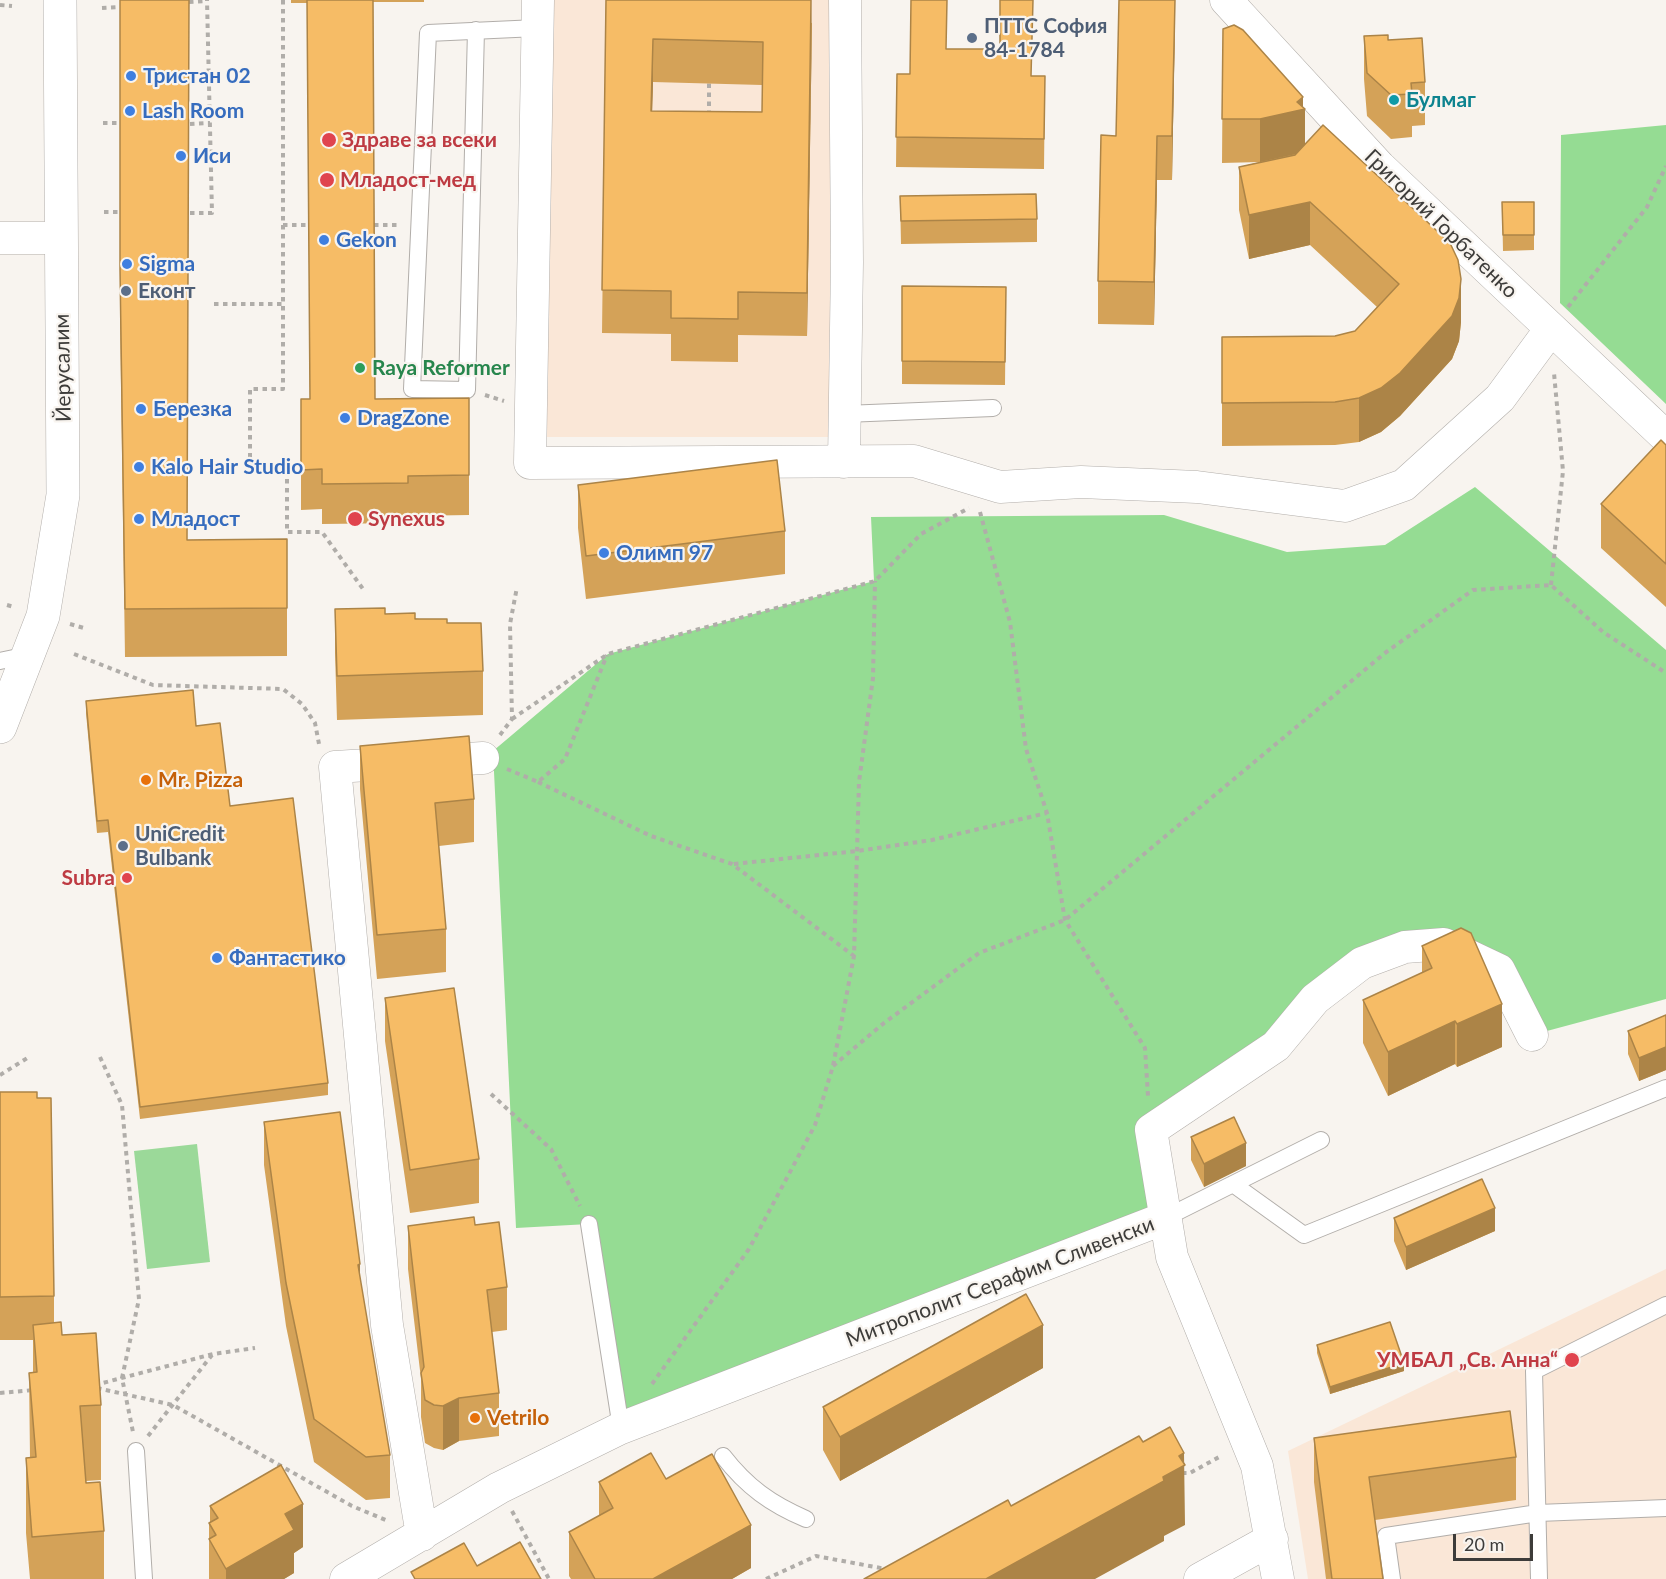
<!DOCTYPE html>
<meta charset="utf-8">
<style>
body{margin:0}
#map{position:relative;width:1666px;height:1579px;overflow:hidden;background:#f8f4ef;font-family:Lato,sans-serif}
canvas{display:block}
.scale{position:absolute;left:1453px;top:1534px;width:80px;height:27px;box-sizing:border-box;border:3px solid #3d3c3a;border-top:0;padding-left:8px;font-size:18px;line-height:21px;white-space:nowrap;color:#3d3c3a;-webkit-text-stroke:4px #f8f4ef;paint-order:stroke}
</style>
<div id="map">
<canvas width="1666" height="1579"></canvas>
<div class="scale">20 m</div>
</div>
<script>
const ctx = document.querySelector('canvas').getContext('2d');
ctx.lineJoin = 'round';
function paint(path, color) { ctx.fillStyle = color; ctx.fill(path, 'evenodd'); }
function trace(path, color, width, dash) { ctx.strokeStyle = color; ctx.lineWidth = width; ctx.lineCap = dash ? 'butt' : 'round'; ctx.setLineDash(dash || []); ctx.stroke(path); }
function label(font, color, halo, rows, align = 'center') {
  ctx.font = font + ' Lato,sans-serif'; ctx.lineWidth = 4.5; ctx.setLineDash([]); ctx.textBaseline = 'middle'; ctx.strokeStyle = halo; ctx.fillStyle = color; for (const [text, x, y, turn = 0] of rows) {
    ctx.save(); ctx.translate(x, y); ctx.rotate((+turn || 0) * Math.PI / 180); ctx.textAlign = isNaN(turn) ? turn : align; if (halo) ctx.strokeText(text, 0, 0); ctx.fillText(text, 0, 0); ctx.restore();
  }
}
paint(new Path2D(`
 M550 0H832L829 437H547Z
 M1666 1269V1579H1308L1288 1451Z`), '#fae7d7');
paint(new Path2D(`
 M197 1144 210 1262 147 1269 134 1151Z`), '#9bd999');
paint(new Path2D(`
 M1666 125V404L1560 303 1561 135Z
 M1475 487 1666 650V999L1532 1035 1499 970 1405 947 1151 1130 1165 1218 621 1428 589 1224 516 1228 493 751 608 654 874 581 871 517 1164 515 1287 552 1385 545Z`), '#95dc93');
const lane = new Path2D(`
 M476 30 467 390 412 389 428 33 537 28
 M845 414 993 408
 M0 661 28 655
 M1233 1184 1304 1235 1666 1088
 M1165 1218 1321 1140
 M589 1224 621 1428
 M136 1451 144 1579
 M723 1456C747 1487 771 1504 806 1519
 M1392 1579 1386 1536 1538 1513 1666 1508
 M1539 1579 1534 1371 1666 1305`);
const street = new Path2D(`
 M538 0 530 463 914 461 1000 487 1081 482 1197 487 1345 506 1404 485 1500 398 1550 330
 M1226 0 1380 167 1666 437
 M0 238H61
 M844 462 847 262 845 0
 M422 1535 387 1325 335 767 483 758
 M346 1579 499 1488 621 1428 1165 1218
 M1200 1579 1272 1539
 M1278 1579 1257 1466 1172 1257 1151 1130 1276 1046 1315 999 1362 963 1405 947 1444 944 1499 970 1532 1035`);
const secondary = new Path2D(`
 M0 727 43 616 63 495 60 0`);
trace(lane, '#b2aeaa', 18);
trace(street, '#b2aeaa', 33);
trace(secondary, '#b2aeaa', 34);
trace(new Path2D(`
 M283 0V389H250V466H287V532H322L363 589
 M189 2 207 1
 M0 5 12 6
 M102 8 120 7
 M709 115V83
 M103 123H119
 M190 124 210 123
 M104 212H120
 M190 213H212L207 0
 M283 225H309
 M374 225H398
 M214 304H283
 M1568 307 1647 207 1666 166
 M485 395 504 401
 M980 512 1010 622 1026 749 1047 813 1065 920 1145 1048 1148 1096
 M1551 585 1563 471 1554 373
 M7 605 14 607
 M70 624 84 628
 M74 654 153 685 283 689 302 704 315 723 319 744
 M512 719 608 654 875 581 921 534 969 508
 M500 735 512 719 510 624 517 587
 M507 769 538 782 565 759 607 655
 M538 782 651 836 732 864 854 956
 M734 864 857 851 932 840 1047 813
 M100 1057 122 1105 139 1299 122 1378 133 1432
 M833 1066 884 1023 979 953 1065 920 1385 653 1473 590 1551 585 1603 632 1666 673
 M0 1075 29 1057
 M491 1094 551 1149 580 1206
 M652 1384 749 1249 815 1125 833 1066 854 956 859 782 873 678 875 581
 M95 1385 213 1354 255 1348
 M97 1388 173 1405 352 1506 388 1521
 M0 1393 34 1390
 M148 1436 212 1355
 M1182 1473H1190L1221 1456
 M512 1511 549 1579
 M766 1579 816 1556 886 1569`), '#b0ada9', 4, [4.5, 4.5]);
trace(lane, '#fff', 16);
trace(street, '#fff', 32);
trace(secondary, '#fff', 33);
paint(new Path2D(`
 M120 0 187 540 287 539V656L125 657 120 317Z
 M291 0H424V2H373L375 399 469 398V515L408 516V523L322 524V509L301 510V399H310L307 3H291Z
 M606 0 812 23 807 336 738 335V362L671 361V334L602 333ZM653 82 762 85V112L652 111Z
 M1175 20 1172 180H1157L1154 325 1098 324V281L1116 136Z
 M1223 29 1303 106 1305 144 1461 322 1459 341 1452 359 1400 416 1381 432 1359 442 1335 445 1222 446V337L1335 336 1355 331 1377 307 1310 245 1249 259 1239 210V167L1260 162 1222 163Z
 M1364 36 1388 40 1425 82V125L1412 126V137L1391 139 1367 116 1364 79Z
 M946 49 1032 76H1045L1044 169 896 167 897 74H910Z
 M900 196 1037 219V242L901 244Z
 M1502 202 1534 235V250L1503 251Z
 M902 286 1006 287 1005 385 902 384Z
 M1666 445V607L1601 548V504Z
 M578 485 785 531V574L586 599 578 528Z
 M335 609 385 614 447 623 483 671V715L337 720 335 653Z
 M86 701 196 726 230 806 328 1083V1095L140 1119 108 832 97 833 86 713Z
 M360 746 474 799V842L439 846 446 929V972L377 979 360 789Z
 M1422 946 1502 1047 1457 1067 1455 1064 1388 1096 1363 1043V1000L1422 973Z
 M385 998 479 1159V1203L410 1213 385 1041Z
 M1666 1015V1070L1639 1081 1628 1054V1031Z
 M0 1092 37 1098 54 1296V1323L62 1335 101 1405V1480L86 1481 104 1531V1579H30L26 1533V1458H30L29 1373 33 1372V1340H0Z
 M264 1122 360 1280 390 1455V1498L366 1500 314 1462 286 1326 264 1165Z
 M1191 1137 1246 1166 1204 1187 1191 1160Z
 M1394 1218 1495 1231 1406 1270 1394 1241Z
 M475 1225 507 1287V1330L492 1332 499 1393V1436L459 1441 443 1450 434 1448 425 1443 421 1417V1379L408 1269V1226Z
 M1317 1345 1404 1371 1330 1394 1317 1353Z
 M1043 1368 840 1481 823 1450V1407Z
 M1314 1438 1516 1457V1500L1375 1520 1383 1579H1326L1314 1482Z
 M599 1482 751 1568 732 1579H571L569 1576V1532L599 1516Z
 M210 1506 303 1547 294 1553V1573L284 1579H209V1523L210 1522Z`), '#d4a258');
paint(new Path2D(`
 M812 0V23L807 336V293Z
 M1175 0V20L1172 180V136Z
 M653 39V82L651 154V111Z
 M1303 97V109H1305V152L1260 162V119L1297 102Z
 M1157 136V180L1154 325V282Z
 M1310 202V245L1249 259V215Z
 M1461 279V322L1459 341 1452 359 1400 416 1381 432 1359 442V398Z
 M1502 1004V1047L1457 1067V1024Z
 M1455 1021V1064L1388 1096V1052Z
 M1666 1047V1070L1639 1081V1058Z
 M1246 1143V1166L1204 1187V1164Z
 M1495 1208V1231L1406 1270V1247Z
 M360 1264V1307L358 1265Z
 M1043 1325V1368L840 1481V1437Z
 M1404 1363V1371L1330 1394V1387Z
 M459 1398V1441L443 1450V1406Z
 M1184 1453 1185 1525 1164 1536V1541L1095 1579H986L1163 1477 1179 1456Z
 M303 1504V1547L294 1553V1573L284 1579H226V1569L285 1514Z
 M751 1525V1568L732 1579H653Z`), '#ac8447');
const building = new Path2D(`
 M120 0H189L187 540 287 539V608L125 609 120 269Z
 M307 0H373L375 399 469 398V475L408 476V483L322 484V469L301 470V399H310Z
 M606 0H811L807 293 738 292V319L671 318V291L602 290ZM653 39 763 42 762 112 651 111Z
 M911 0H947L946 49H1000V0H1033L1031 76H1045L1044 139 896 137 897 74H910Z
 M1119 0H1175L1172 136H1157L1154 282 1098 281 1101 135 1116 136Z
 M1234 25 1243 30 1303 97 1297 102 1305 109 1260 119H1222L1223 29Z
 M1388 35V40L1422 38 1425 82 1411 83 1412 94 1391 95 1367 73 1364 36Z
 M1323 125 1450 243 1458 260 1461 279 1459 298 1452 316 1400 373 1381 388 1359 398 1335 402 1222 403V337L1335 336 1355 331 1399 284 1310 202 1249 215 1239 167 1295 155Z
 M1036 194 1037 219 901 221 900 196Z
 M1502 202H1534V235H1503Z
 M902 286 1006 287 1005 362 902 361Z
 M1661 440 1666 445V564L1601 504Z
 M777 460 785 531 586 556 578 485Z
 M385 608V614L415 613V619H447V623H481L483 671 337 676 335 609Z
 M193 690 196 726 220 723 230 806 293 798 328 1083 140 1107 108 820 97 821 86 701Z
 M469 736 474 799 435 803 446 929 377 935 360 746Z
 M1461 928 1471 933 1502 1004 1457 1024 1455 1021 1388 1052 1363 1000 1432 968 1422 946Z
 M454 988 479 1159 410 1170 385 998Z
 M1666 1015V1047L1639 1058 1628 1031Z
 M0 1092H37V1098H51L54 1296 0 1297Z
 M340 1112 360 1264 358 1265 390 1455 366 1457 314 1419 286 1283 264 1122Z
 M1234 1117 1246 1143 1204 1164 1191 1137Z
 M1482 1179 1495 1208 1406 1247 1394 1218Z
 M474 1217 475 1225 499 1222 507 1287 487 1290 499 1393 459 1398 443 1406 434 1405 425 1400 421 1373 424 1367 408 1226Z
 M1026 1294 1043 1325 840 1437 823 1407Z
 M61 1322 62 1335 96 1333 101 1405 80 1406 86 1483 100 1482 104 1531 32 1537 26 1458 36 1457 29 1373 37 1372 33 1325Z
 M1390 1322 1404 1363 1330 1387 1317 1345Z
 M1510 1411 1516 1457 1369 1477 1383 1579H1332L1314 1438Z
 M1170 1427 1184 1453 1179 1456 1185 1465 1163 1477 1164 1481 986 1579H864L1008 1500 1011 1506 1139 1436 1143 1442Z
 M651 1453 666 1479 712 1454 751 1525 653 1579H595L569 1532 613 1508 599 1482Z
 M281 1465 303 1504 285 1514 294 1530 226 1569 209 1539 216 1535 209 1523 218 1518 210 1506Z
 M520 1542 541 1579H415L411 1572 464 1543 477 1566Z`);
paint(building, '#f6bc66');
trace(building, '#ac8447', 1.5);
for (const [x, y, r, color] of [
 [972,38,6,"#5c6f8a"],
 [131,76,6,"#3f7fe0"],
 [1394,100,6,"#0f9aa8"],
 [130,111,6,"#3f7fe0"],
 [329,140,8,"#e0444e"],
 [181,156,6,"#3f7fe0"],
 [327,180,8,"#e0444e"],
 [324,240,6,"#3f7fe0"],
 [127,264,6,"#3f7fe0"],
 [126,291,6,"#5c6f8a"],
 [360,368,6,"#2e9e5b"],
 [141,409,6,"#3f7fe0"],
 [345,418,6,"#3f7fe0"],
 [139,467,6,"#3f7fe0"],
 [139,519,6,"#3f7fe0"],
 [355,519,8,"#e0444e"],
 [604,553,6,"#3f7fe0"],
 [146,780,6,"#e8710a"],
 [123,846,6,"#5c6f8a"],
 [127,878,6,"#e0444e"],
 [217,958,6,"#3f7fe0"],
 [1572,1360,8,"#e0444e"],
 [475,1418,6,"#e8710a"]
]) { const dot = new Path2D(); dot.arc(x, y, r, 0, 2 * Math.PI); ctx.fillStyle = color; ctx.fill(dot); trace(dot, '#f8f4ef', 2); }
label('bold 21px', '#4e5e75', '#f8f4ef', [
 ["ПТТС София",984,26],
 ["84-1784",984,50],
 ["Еконт",138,291],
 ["UniCredit",135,834],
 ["Bulbank",135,858]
], 'left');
label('bold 21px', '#366cbe', '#f8f4ef', [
 ["Тристан 02",143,76],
 ["Lash Room",142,111],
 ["Иси",193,156],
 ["Gekon",336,240],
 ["Sigma",139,264],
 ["Березка",153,409],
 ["DragZone",357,418],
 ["Kalo Hair Studio",151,467],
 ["Младост",151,519],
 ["Олимп 97",616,553],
 ["Фантастико",229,958]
], 'left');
label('bold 21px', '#0d838f', '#f8f4ef', [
 ["Булмаг",1406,100]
], 'left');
label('bold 21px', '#be3a42', '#f8f4ef', [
 ["Здраве за всеки",342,140],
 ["Младост-мед",340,180],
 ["Synexus",368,519],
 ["Subra",115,878,"right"],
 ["УМБАЛ „Св. Анна“",1558,1360,"right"]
], 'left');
label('21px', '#3d3c3a', '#f8f4ef', [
 ["Григорий Горбатенко",1441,224,44],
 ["Йерусалим",63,368,-91],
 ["Митрополит Серафим Сливенски",1000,1282,-21]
]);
label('bold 21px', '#27864d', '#f8f4ef', [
 ["Raya Reformer",372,368]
], 'left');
label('bold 21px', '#c56008', '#f8f4ef', [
 ["Mr. Pizza",158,780],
 ["Vetrilo",487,1418]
], 'left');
</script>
